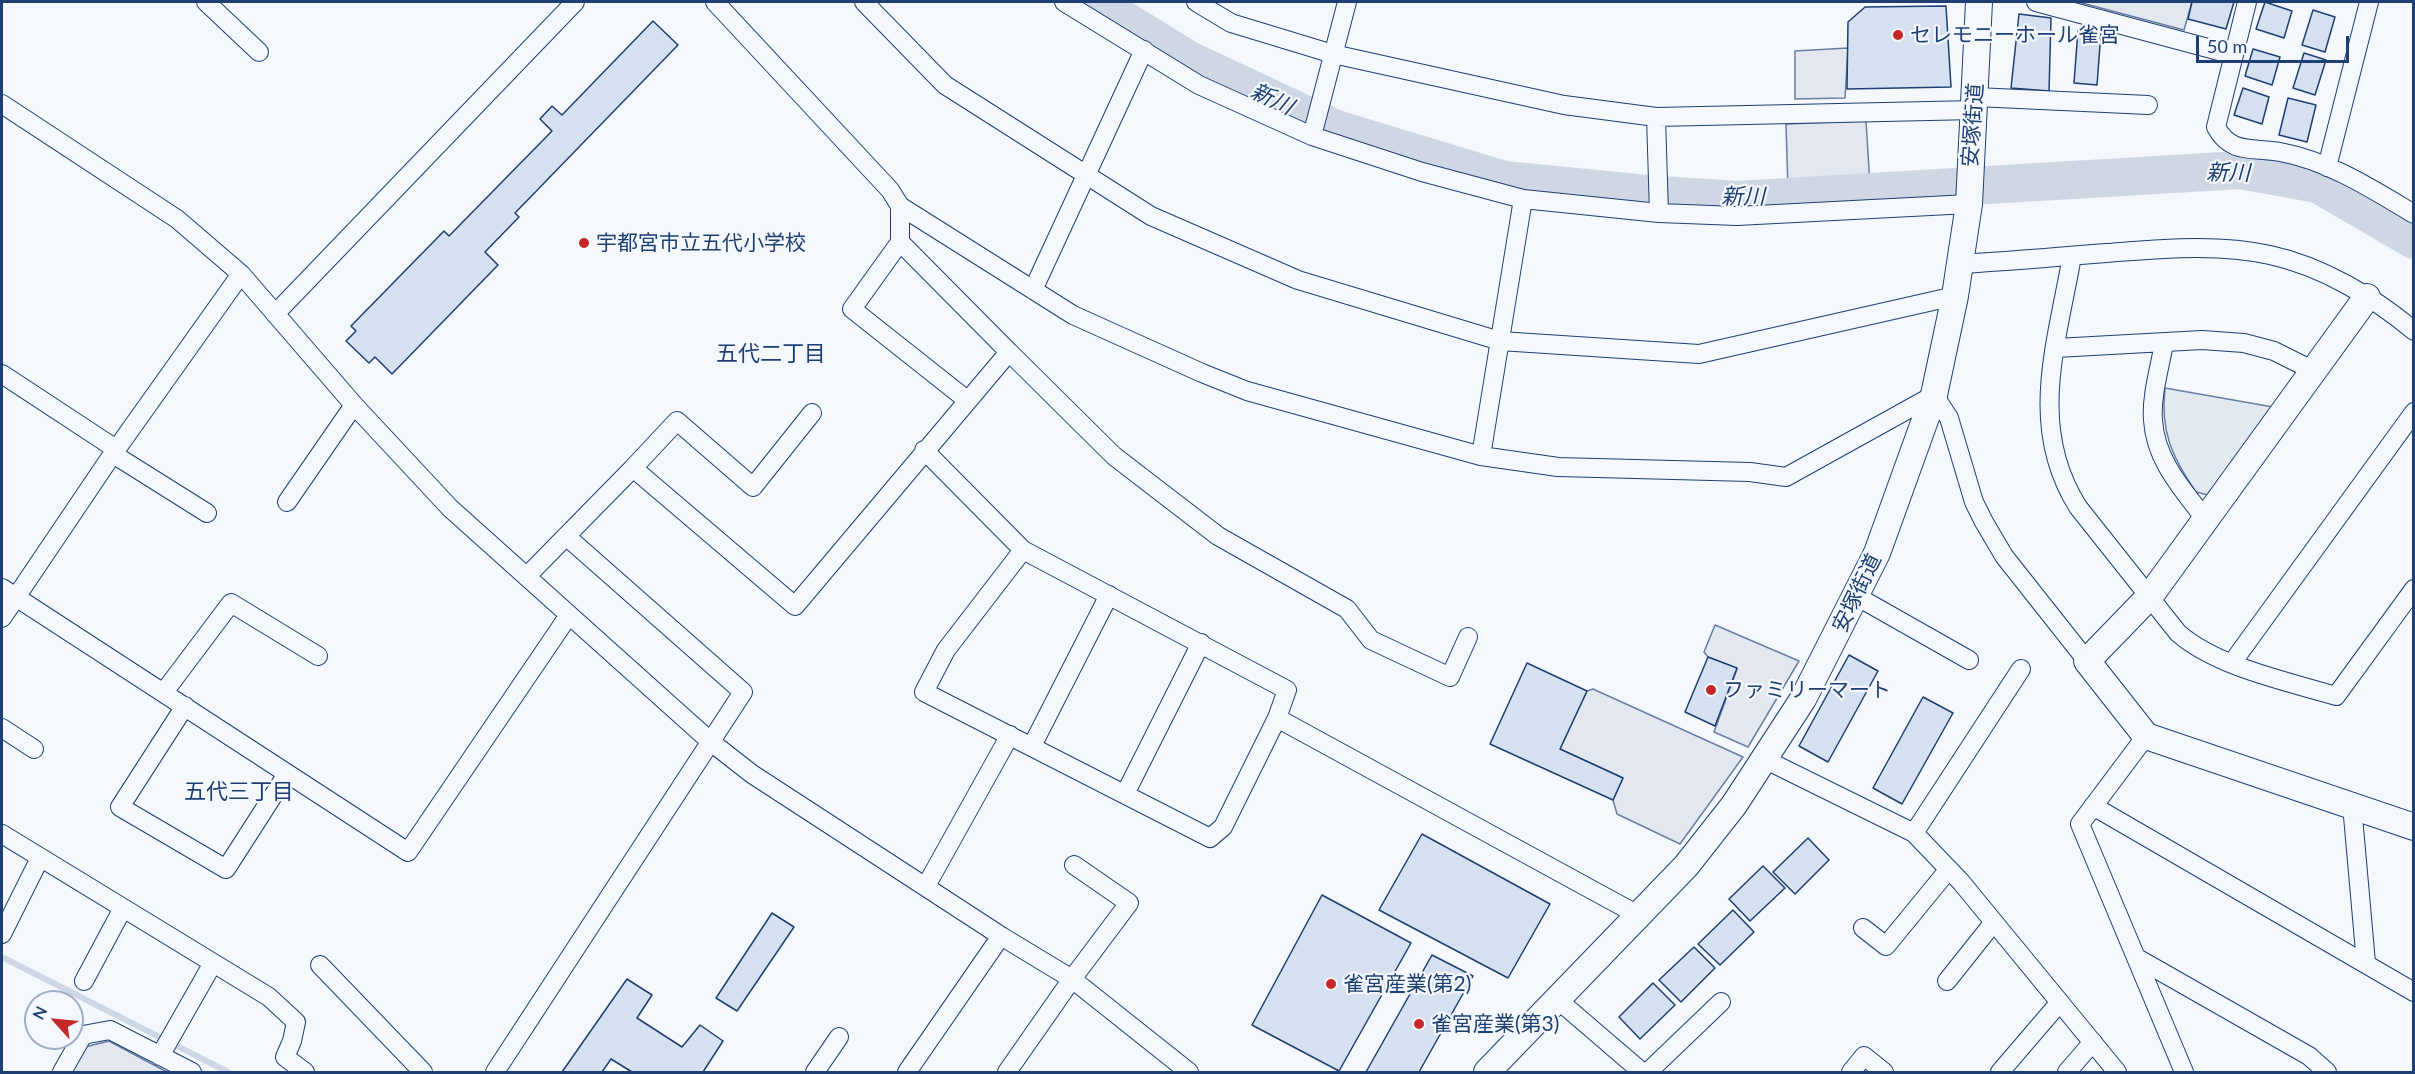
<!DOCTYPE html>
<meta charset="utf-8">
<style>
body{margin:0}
#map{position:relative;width:2415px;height:1074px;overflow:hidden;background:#f4f7fb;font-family:Lato,sans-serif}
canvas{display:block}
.frame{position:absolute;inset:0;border:3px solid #1d3f73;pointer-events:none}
.north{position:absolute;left:24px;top:990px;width:60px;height:60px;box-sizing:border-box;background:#f4f7fb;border:2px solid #9eadc5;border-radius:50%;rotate:297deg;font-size:16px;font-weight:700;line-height:24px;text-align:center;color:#1d3f73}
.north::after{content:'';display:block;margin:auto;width:21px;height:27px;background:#c62828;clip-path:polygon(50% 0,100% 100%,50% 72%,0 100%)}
.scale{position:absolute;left:2196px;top:36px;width:153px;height:27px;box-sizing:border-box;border:3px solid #1d3f73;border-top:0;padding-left:8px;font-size:18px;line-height:21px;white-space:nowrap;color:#1d3f73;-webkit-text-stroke:4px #f4f7fb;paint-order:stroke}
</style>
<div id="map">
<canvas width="2415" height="1074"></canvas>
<div class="frame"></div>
<div class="north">N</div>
<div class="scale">50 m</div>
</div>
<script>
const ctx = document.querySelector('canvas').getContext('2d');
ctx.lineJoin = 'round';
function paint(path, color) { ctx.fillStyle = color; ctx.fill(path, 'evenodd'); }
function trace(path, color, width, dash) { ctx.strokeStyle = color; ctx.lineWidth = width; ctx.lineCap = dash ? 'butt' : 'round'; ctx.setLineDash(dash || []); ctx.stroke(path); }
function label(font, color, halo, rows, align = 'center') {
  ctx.font = font + ' Lato,"Noto Sans JP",sans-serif'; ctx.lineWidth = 4.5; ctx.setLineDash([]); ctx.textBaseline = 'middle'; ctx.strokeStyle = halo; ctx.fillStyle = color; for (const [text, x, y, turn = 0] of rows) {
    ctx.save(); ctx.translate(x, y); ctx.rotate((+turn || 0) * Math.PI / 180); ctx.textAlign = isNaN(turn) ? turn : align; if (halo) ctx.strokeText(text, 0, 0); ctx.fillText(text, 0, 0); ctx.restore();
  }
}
const green = new Path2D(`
 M2165 388 2273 407 2212 496 2196 492C2172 457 2160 431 2165 388Z`);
paint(green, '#e3e9f0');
trace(green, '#687fa3', 1.5);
const parking = new Path2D(`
 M2078 2H2192L2184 30Z
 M1848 48 1845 98 1795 99V51Z
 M1866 121 1870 185 1788 189 1786 124Z
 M1715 625 1799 661 1748 747 1714 732 1737 669 1708 657 1704 652Z
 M1593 689 1743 757 1680 844 1617 814 1613 800 1623 778 1560 749 1587 691Z
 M109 1041 167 1072H71L85 1047Z`);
paint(parking, '#e3e8f0');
trace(parking, '#687fa3', 1.5);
trace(new Path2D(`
 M2 957 228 1072`), '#cfd7e4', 6);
trace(new Path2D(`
 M1095 2 1189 60 1336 129 1504 180 1647 194 1737 200 2240 170 2318 184 2414 240`), '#cfd7e4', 38);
const building = new Path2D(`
 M2192 2H2234L2226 29 2188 19Z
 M2265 2 2292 11 2284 38 2256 29Z
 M1946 6 1951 87 1847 89 1848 22 1865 7Z
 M2313 10 2335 17 2325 52 2302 45Z
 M2019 14 2051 18 2049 91 2011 88Z
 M653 21 678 45 515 213 519 217 485 252 498 265 392 374 375 357 369 363 346 341 356 331 351 326 444 231 449 236 552 131 540 119 552 106 562 115Z
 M2078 30 2101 32 2097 85 2074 83Z
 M2253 49 2280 57 2272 85 2245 76Z
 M2304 53 2326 60 2315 95 2293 88Z
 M2243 88 2269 97 2262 124 2234 115Z
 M2288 98 2316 105 2307 142 2279 135Z
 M1849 655 1878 671 1828 762 1799 746Z
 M1708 657 1737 668 1715 726 1685 712Z
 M1527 663 1587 691 1560 749 1623 778 1613 800 1490 744Z
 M1923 697 1953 713 1902 804 1873 788Z
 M1422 834 1550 904 1508 978 1379 910Z
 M1808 838 1829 860 1795 894 1773 872Z
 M1763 866 1785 888 1750 921 1729 899Z
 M1322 895 1411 943 1339 1071 1252 1025Z
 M1733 910 1754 932 1720 965 1698 944Z
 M772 913 794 927 737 1011 716 998Z
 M1694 947 1715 968 1681 1002 1659 980Z
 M1432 955 1473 976 1419 1072H1366Z
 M627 979 652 995 637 1018 682 1047 700 1025 723 1041 703 1072H632L611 1059 602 1072H562Z
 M1653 983 1675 1005 1640 1039 1619 1017Z`);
paint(building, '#d5e0f0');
trace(building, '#1d3f73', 1.5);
const street = new Path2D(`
 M206 2 259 52
 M715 2 890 190 900 206 1073 315 1202 373 1247 391 1481 456 1558 467 1750 472 1786 477 1934 395 1949 418 1974 502 1984 522 2004 556 2087 661
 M864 2 945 85 1151 216 1298 280 1500 341 1699 354 1955 296
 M1064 2 1199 85 1312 136 1422 172 1523 199 1659 213 1737 216 1969 204
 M1196 2 1231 23 1333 54 1564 105 1656 117 1975 110
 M2036 2 2234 55
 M2247 2 2216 127C2231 155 2253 147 2280 152 2329 161 2372 189 2414 214
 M1976 97 2148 105
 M2 104 177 219 241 274 354 405 450 508 711 742 752 774 1001 936 1072 979 1189 1072
 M1656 117 1659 213
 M1312 136 1347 2
 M2327 167 2369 2
 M900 206V242L852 309 967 400
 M2072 256C2057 343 2027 426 2078 507L2178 633C2217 667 2286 681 2336 696L2414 589
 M1961 264C2009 261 2058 257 2106 253 2160 249 2217 243 2270 255 2321 266 2374 297 2414 331
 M1033 290 1144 50
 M275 314 575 2
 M2164 343C2160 367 2151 396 2153 420 2155 460 2183 490 2206 520
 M2056 348 2202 340 2244 343 2274 351 2314 371
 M1009 352 1114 456 1218 536 1347 609 1371 640 1450 677 1468 637
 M2 374 116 449 2 618
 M924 450 1023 550 946 650 924 692 1210 838 1223 827 1277 718 1287 690 1023 550
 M1481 456 1523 199
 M633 468 677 421 753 487 812 413
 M287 502 354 405
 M207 513 113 454 241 274
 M527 576 633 468 795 606 1009 352 900 242
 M2 588 408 852 569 615
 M1856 596 1969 660
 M2232 663 2414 412
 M164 692 231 603 318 656
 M185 706 120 807 226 869 287 774
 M1277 718 1638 915
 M2 728 34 749
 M2146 736 2080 824 2184 1072
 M1032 746 1109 595
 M1764 759 1914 833 1961 882 2117 1072
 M1125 794 1201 643
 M2352 805 2366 963
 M2093 806 2414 992
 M1914 833 2021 669
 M2 834 269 997 296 1022 292 1041 285 1057 305 1072
 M926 886 1010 735
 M1863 928 1886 946 1949 869
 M2 934 40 858
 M2137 958 2309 1056 2327 1072
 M320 965 423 1072
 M84 981 123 908
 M1947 981 1994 922
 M1558 1000 1642 1072
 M160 1056 213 963
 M62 1072 83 1035 110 1030 192 1072
 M495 1072 743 692 566 536
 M815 1072 839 1037
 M907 1072 1001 936
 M1007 1072 1072 979 1129 903 1074 865
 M1648 1072 1721 1002
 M1851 1072 1864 1056 1884 1072
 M2000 1072 2060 1002
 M2067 1072 2093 1042`);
const secondary = new Path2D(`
 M2367 297 2150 596 2087 661 2146 736 2414 827
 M1487 1072 1686 866 1734 805 1803 699 1877 553 1934 395 1955 296 1969 204 1979 2`);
trace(street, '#1d3f73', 20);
trace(secondary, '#1d3f73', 28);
trace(street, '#f4f7fb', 18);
trace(secondary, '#f4f7fb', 26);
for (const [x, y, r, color] of [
 [1898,35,6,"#c62828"],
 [584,243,6,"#c62828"],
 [1711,690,6,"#c62828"],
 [1331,984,6,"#c62828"],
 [1419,1024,6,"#c62828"]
]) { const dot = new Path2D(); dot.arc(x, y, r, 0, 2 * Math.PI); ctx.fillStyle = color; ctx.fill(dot); trace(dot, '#f4f7fb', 2); }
label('21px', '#1d3f73', '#f4f7fb', [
 ["セレモニーホール雀宮",1910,35],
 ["宇都宮市立五代小学校",596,243],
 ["ファミリーマート",1723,690],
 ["雀宮産業(第2)",1343,984],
 ["雀宮産業(第3)",1431,1024]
], 'left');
label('21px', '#1d3f73', '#f4f7fb', [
 ["安塚街道",1973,125,-86],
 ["安塚街道",1857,593,-64]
]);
label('italic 22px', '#1d3f73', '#f4f7fb', [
 ["新川",1272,99,25],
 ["新川",2228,173,1],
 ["新川",1743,197]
]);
label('22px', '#1d3f73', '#f4f7fb', [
 ["五代二丁目",771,354],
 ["五代三丁目",239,792]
]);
</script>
